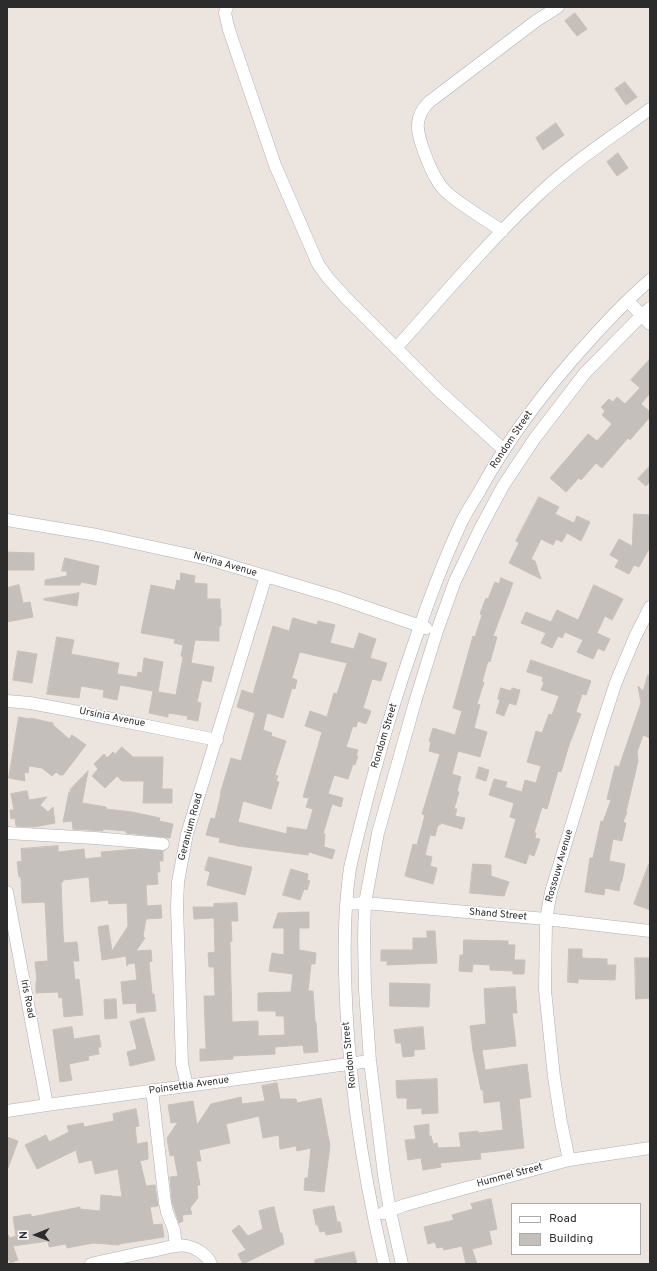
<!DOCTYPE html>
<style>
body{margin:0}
#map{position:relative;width:657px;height:1271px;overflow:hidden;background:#ece4df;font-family:Overpass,sans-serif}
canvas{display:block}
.frame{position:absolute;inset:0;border:8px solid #2c2c2c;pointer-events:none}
.legend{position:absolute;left:511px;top:1203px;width:130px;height:52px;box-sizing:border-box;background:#fff;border:1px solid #ababab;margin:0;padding:5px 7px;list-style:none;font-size:12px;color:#2c2c2c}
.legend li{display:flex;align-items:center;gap:8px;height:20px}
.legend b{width:20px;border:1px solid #ababab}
.north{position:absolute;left:16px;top:1215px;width:40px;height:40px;-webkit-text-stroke:3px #fff;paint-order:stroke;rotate:269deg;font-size:11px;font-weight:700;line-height:16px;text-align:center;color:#2c2c2c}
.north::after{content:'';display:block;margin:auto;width:14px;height:18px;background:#2c2c2c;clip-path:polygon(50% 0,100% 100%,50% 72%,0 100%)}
</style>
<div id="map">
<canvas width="657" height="1271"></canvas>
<div class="frame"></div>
<ul class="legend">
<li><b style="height:5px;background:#fff"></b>Road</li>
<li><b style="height:11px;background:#c5bfbb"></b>Building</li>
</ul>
<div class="north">N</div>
</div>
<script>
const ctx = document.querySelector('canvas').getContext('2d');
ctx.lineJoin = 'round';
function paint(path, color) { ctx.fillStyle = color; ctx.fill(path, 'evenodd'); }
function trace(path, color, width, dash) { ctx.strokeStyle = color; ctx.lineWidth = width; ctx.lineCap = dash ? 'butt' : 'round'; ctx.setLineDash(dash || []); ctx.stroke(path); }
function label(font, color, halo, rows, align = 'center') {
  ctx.font = font + ' Overpass,sans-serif'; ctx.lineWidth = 3; ctx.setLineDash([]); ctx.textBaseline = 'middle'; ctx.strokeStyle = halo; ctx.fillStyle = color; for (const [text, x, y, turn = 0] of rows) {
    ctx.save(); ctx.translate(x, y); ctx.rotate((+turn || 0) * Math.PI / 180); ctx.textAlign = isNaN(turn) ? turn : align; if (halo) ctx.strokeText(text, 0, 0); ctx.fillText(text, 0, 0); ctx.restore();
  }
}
const building = new Path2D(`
 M575 13 587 29 577 36 565 21Z
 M625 82 637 97 626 105 615 89Z
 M556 123 564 135 543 150 536 138Z
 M618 153 628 168 617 176 607 162Z
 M650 359V393L641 404 650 412V417L630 440 628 438 602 468 596 463 581 480 579 478 566 492 550 478 588 434 597 441 612 424 602 415 605 411 601 407 609 399 613 402 617 397 625 404 640 388 631 380Z
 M650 466V481L646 486 638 479Z
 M539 497 559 507 555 514 574 523 577 516 590 522 581 541 567 533 562 542 556 539 553 545 541 539 531 559 535 561 541 579 509 563 519 543 516 541Z
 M634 514 650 515V547L639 567 634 565 629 574 615 567 619 560 610 555 619 539 632 546Z
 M7 552 34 553V570H7Z
 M65 558 99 566 96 585 81 582 80 585H45V580L67 576V571H62Z
 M181 573 195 576 194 583 207 584V599H220V609H221V626H219V641L195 640 191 663 214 667 211 682 202 680 197 702 201 703 198 721 187 719 188 716 168 713V717L149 713 153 691 176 695 183 657 181 656 183 645 174 643 175 639 141 633 151 585 175 590 177 580 180 581Z
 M501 578 513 583 493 636 497 637 490 662 488 661 482 682H484L477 704 480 705 474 728 487 732 480 757 458 751 452 774 461 777 457 791 459 792 454 809H457L455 816 465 818 462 829 441 823 440 825H438L435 836 430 835 425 855 432 857 430 866 437 868 433 884 405 876 413 844 417 845 425 815 422 814 440 754 429 751 431 742 429 741 433 728 455 735 462 711 453 708 473 636 475 637 482 615 480 614 486 598 488 599 495 582 499 584Z
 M19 585 23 603 30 602 33 617 7 622V588Z
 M594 585 623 599 612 620 605 616 597 633 610 639 604 651 598 648 593 659 577 652 583 640 565 632 562 638 558 636 552 648 541 643 546 633 521 623 526 612 551 622 557 610 578 620Z
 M79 593 77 606 44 600V599Z
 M293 618 317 625 318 621 335 625 330 643 354 649 359 633 376 639 370 658 387 663 381 681 372 679 363 708 371 711 366 724 358 721 356 727 353 726 346 747 358 750 356 756H358L355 765 353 764 348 779 334 775 328 794 343 798 341 807 332 804 323 834H325L324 847 335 850 332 859 309 852 308 855 238 846 219 842 220 838 206 835 211 818 215 819 221 794H220L231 758 241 761 255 713 237 707 242 690 253 694 273 626 289 631ZM300 652 347 663 337 694 334 693 327 717 310 711 305 726 322 732 303 797 309 798 306 807 313 809 307 830 287 827V834L238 822 243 801 271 809 279 782 276 781 278 776 275 775 286 741 271 736 272 733 263 730 267 713 283 718 292 688 295 689 297 680 292 678Z
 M57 637 74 640 71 654 119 663 117 674 137 677 138 672 142 673 144 658 163 662 158 692 120 685 117 700 103 697 104 690 81 686 79 698 47 694Z
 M18 651 37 654 32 683 13 680Z
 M531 660 591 681 586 695 582 694 576 712 581 714 569 745 561 772 558 771 547 809 542 807 534 833H536L535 838 540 839 534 856 529 854 526 864 505 857 516 819 510 817 514 803 489 795 494 779 507 782 505 787 522 792 525 780 536 783 541 766 527 762 536 731 542 733 549 714 552 715 559 696 541 690 544 682 542 681 543 677 527 672Z
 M648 675 650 676V738L643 735 637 752 638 761 626 812H627L623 822 626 823 622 841 613 839 609 861 625 864 622 881H621L619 891 605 888 604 895 585 892 590 858H593L601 821 603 822 611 800 607 799 615 766 619 767 641 703 638 686 643 691Z
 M501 688 511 691 512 688 520 690 516 705 509 703 504 716 496 713 500 700 498 699Z
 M19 717 30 719V718L53 723V725L69 739 72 735 86 745 63 775H60L56 772 52 776 42 768 29 766 28 773 24 772 25 781 9 778Z
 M122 747 133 757H163L162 789H172V803H143L144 781H122L117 776 105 788 92 776 98 769 94 764 104 754 107 758 113 752 115 754Z
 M479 767 489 770 486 781 476 778Z
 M88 771 82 803 106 807V809L132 812 160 818 159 821 173 824 170 838 164 837 126 833V831L103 829V831L73 829 72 821 63 822 69 792H72L70 790Z
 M27 791 29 800 47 797 40 805 48 812 53 807 55 823 34 827 16 826 15 818 11 819 10 810H14L11 794Z
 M58 846V852L84 849 85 859 102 857 101 852 138 849 163 851V861H159L160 872H157L158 884 146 885 147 906 161 905 162 918 146 919 143 936 145 938 136 951 151 950 152 961 149 962 152 994H154L156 1011 137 1013 136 1003 123 1004 121 982 137 980 135 963 128 964 127 966 126 956 102 960 98 927 108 925 112 951 128 926 127 903 109 904 108 900 91 902 89 877 63 880V882H61L63 932 64 943 77 942 79 961H73L75 980 79 979 83 1015 64 1017 62 997 59 998 58 992 36 993V981H37L35 962 48 961 45 902 22 903 21 877H19L17 862 22 861 21 849Z
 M209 857 252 867 245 895 207 885 210 872 205 870Z
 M473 864 491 865V876L509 882 504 896 470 893Z
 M649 864H650V910L634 904Z
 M291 869 308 874 307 880 310 881 307 890 304 889 300 900 283 895Z
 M237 903 238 921H231L232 941 230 942 232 1022 258 1021V1036L285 1035 284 1016H276V1011H258V993L291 992 293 974 269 971 272 953 284 955V928H273L278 913 309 912V928H299V950L316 953 315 964H311L308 991H313L315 1022H316L318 1052 304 1053 303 1045 275 1047V1054L233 1056V1059L200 1061V1049H206L204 996H215L214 967H209L208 953 215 952 214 918 194 919 193 907H214V904Z
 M427 931H435L437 963 387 965V961H381V950H413V938H427Z
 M464 940 508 941V945H515L514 960H525L524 974H513V971L490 970V965L473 964 472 972 459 971 460 955H463Z
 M569 949H582V958L607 959V965H616L615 980 578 979V983L568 982Z
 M635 958H650V998L636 999Z
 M390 983 430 984 429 1007 390 1006Z
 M515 987 517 1013H512L516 1046 482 1050 485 1070 527 1064 531 1097 519 1099 524 1148 480 1153 481 1159 440 1163 441 1167 423 1170 421 1158 408 1160 405 1140 416 1139 414 1126 429 1124V1136H431L433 1144 437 1143 438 1148 461 1147 459 1133 478 1131V1133L503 1130 500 1101 484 1103 483 1090H481L473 1051 470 1026 486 1024 484 989Z
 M116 999 117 1018 105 1019 104 1000Z
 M144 1018 155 1060 130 1066 127 1052 137 1049 130 1022Z
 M72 1027 74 1039 99 1035 101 1047H98L99 1054 88 1056 89 1060 69 1064 72 1080 60 1082 53 1030Z
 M423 1027 425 1049 414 1050V1056L403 1057 401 1043H396L394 1030Z
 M437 1079 438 1113 422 1114V1108L407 1109V1098H397L396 1081Z
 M277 1083 280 1099H296L297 1103 321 1098 330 1146 324 1192 304 1190 305 1178H308L311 1148 297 1151 296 1146 280 1149 279 1135 263 1138 259 1116 226 1124 230 1143 199 1150 201 1161H196L200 1185H197L198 1198 190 1208 192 1214 182 1215 183 1221 179 1223 172 1202 170 1177 178 1176 174 1155 170 1156 167 1138 178 1122 171 1123 168 1105 193 1101 197 1125 211 1104 241 1097 242 1104 265 1101 262 1086Z
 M136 1109 139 1126 135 1127 137 1144 147 1142 148 1153V1159L140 1161 146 1186 155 1185 158 1206 150 1207 153 1225 162 1224 164 1237 119 1244V1245L93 1243 67 1248 66 1244 49 1247 48 1241 13 1246 18 1260 10 1263 7 1257V1233L10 1238 16 1236 13 1217 31 1214V1217L80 1207V1209L100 1211 101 1195 122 1197 118 1169 95 1174 92 1160 79 1163 76 1150 37 1169 25 1145 46 1135 49 1142 69 1132 67 1126 83 1123 84 1127 114 1121 113 1114Z
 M7 1137 18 1141 8 1168H7Z
 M491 1199 497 1229 489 1231 492 1244 472 1249 477 1264H466L462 1246 444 1250 443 1247 437 1248 435 1242 428 1244 424 1227 454 1220 452 1215 473 1209 471 1204Z
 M334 1206 337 1222H340L342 1232 326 1235 325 1231 320 1232 318 1225H316L313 1210Z
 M274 1207 280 1233H282L284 1244 243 1264 238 1254 246 1250 232 1231 239 1225 248 1236 263 1229 259 1211Z
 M354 1252 357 1264H315V1260Z`);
paint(building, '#c5bfbb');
trace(building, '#c8bfb9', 1);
const minor = new Path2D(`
 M227 7 225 13 229 30 275 165 318 264 328 278 347 299 438 390 504 450
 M502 231C485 219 467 209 451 196 446 192 440 186 437 180 430 169 416 135 418 123 419 114 423 108 429 102L536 21 558 7
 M628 301 650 324
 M396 348C442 297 487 243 537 196 571 163 612 137 650 109
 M7 520 97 535 208 559 336 597 426 628
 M7 701 30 703 68 710 217 740
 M7 833 95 838 163 844
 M7 892 47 1105
 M346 904 365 903 546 919 650 931
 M187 1086 182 1064 177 906 178 882 187 834 266 576
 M152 1090 165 1203 167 1212 174 1230 176 1246
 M7 1111 47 1105 370 1061
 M569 1160 561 1122 554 1077 545 990 546 919 551 892 601 728 616 682 635 637 650 607
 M383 1213 405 1205 466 1188 569 1160 650 1148
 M91 1264C113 1259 135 1254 157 1250 166 1248 178 1244 187 1246 197 1248 207 1255 211 1264
 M384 1264C362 1169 347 1071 345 973 344 938 345 902 350 868 365 804 382 741 402 679 420 625 438 572 462 521 467 511 473 502 479 492 509 437 548 386 590 340 609 319 629 298 650 280
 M402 1264 390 1211 384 1175 370 1061 365 990 364 937 365 903 378 833 415 702 437 631 455 581 480 529 503 486 535 438 585 373 642 315 650 308`);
trace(minor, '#acb0b7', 13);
trace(minor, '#fff', 12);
label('10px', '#2c2c2c', '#fff', [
 ["Rondom Street",512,440,-56],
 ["Nerina Avenue",225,565,16],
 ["Ursinia Avenue",112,718,11],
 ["Rondom Street",385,736,-73],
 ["Geranium Road",191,827,-75],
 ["Rossouw Avenue",560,866,-74],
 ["Shand Street",498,915,5],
 ["Iris Road",27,999,79],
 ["Rondom Street",350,1055,-96],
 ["Poinsettia Avenue",189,1086,-8],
 ["Hummel Street",510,1176,-15]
]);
</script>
